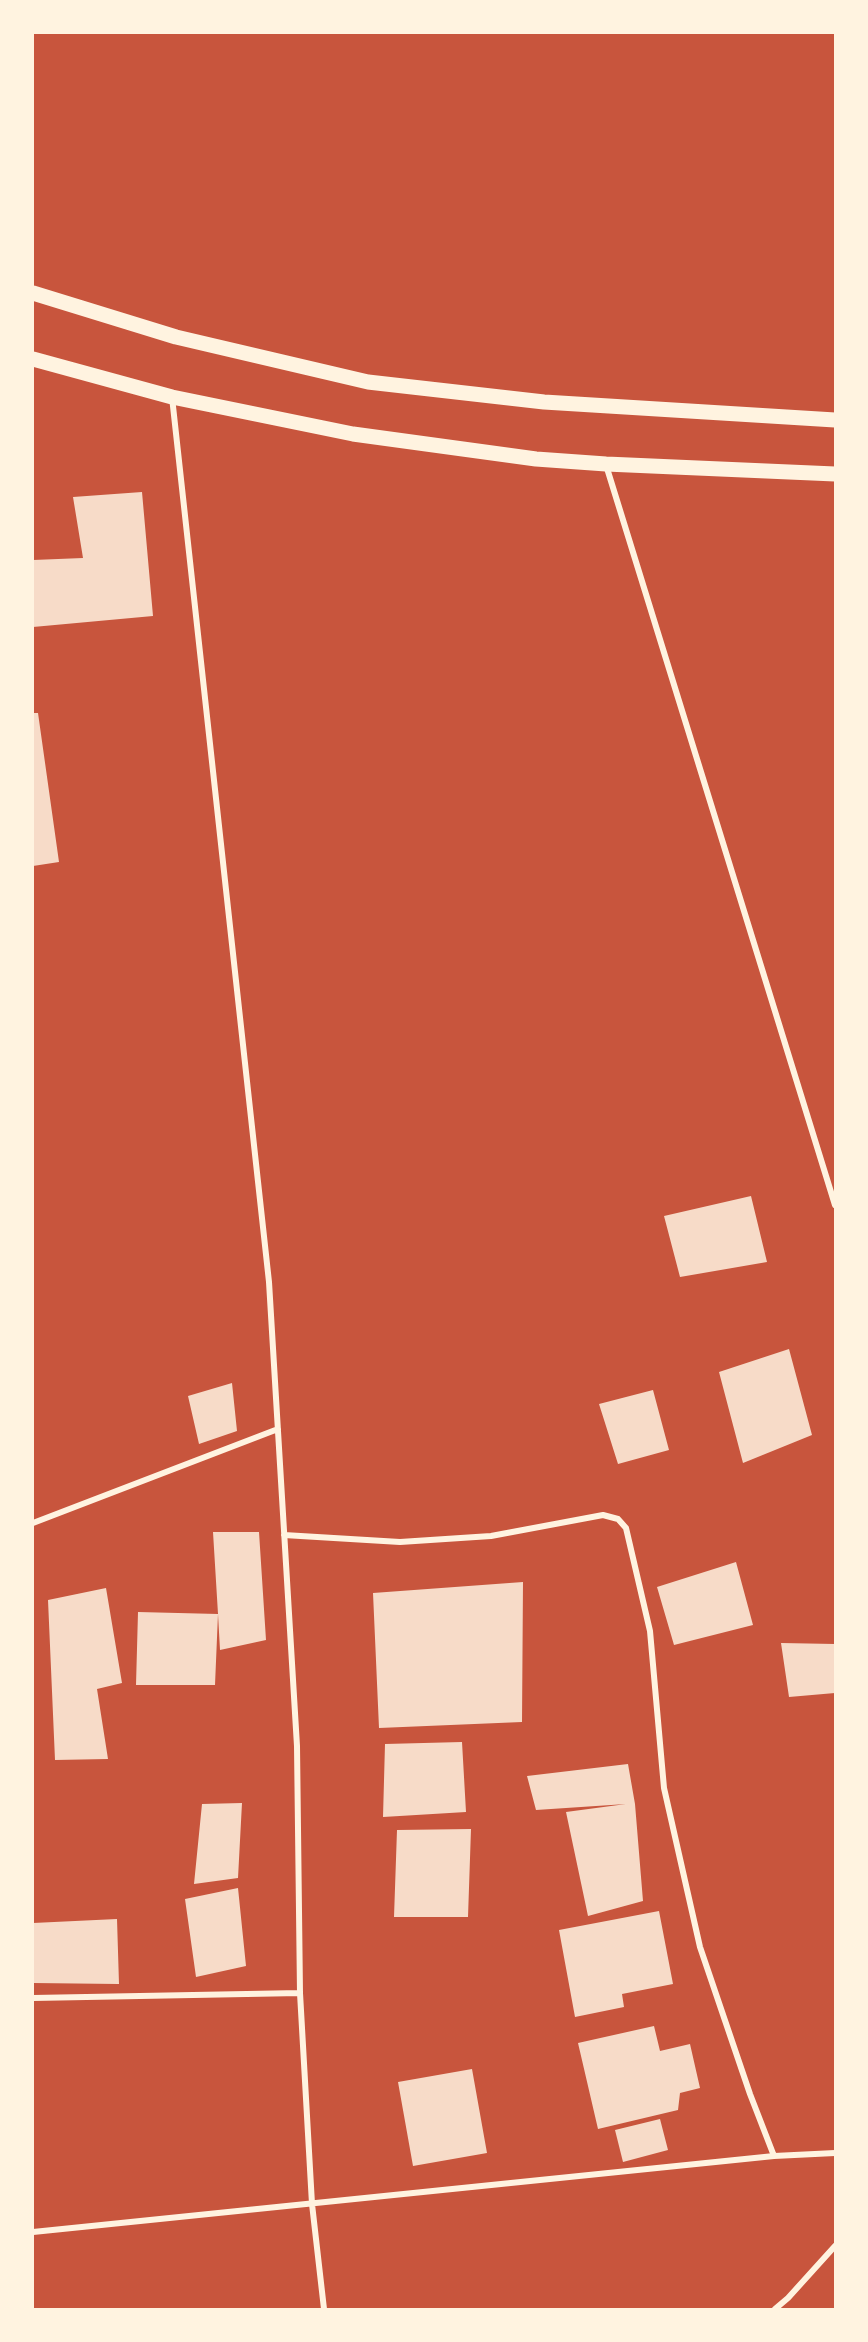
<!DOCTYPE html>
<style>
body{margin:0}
#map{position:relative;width:868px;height:2342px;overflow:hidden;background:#c8553d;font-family:"Titillium Web",sans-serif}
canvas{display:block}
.frame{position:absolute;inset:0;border:34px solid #fff3e0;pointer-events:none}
</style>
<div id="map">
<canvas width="868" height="2342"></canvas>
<div class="frame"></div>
</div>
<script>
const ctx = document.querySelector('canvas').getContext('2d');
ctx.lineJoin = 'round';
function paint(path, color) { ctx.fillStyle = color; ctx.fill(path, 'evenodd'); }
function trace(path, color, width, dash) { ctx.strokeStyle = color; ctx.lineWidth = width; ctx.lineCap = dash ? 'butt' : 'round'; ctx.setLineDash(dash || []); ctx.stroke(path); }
paint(new Path2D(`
 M142 492 153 616 33 627V560L83 558 73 497Z
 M33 713H38L59 862 33 866Z
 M751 1196 767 1262 680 1277 664 1216Z
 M789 1349 812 1435 743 1463 719 1372Z
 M232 1383 237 1431 199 1444 188 1396Z
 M653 1390 669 1450 618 1464 599 1404Z
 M213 1532H259L266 1640 220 1650 218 1614 215 1685H136L138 1612 218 1614Z
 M736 1562 753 1625 674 1645 657 1587Z
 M523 1582 522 1722 379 1728 373 1593Z
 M106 1588 122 1683 97 1689 108 1759 55 1760 48 1600Z
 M781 1643 835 1644V1693L789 1697Z
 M462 1742 466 1812 383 1817 385 1744Z
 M628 1764 635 1804 643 1901 588 1916 566 1812 626 1804 536 1810 527 1776Z
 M242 1803 238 1878 194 1884 202 1804Z
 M471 1829 468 1917H394L397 1830Z
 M238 1888 246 1966 196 1977 185 1899Z
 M659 1911 673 1984 622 1994 624 2007 575 2017 559 1930Z
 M117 1919 119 1984 33 1983V1923Z
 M654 2026 660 2051 690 2044 700 2088 680 2093 678 2110 598 2129 578 2043Z
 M472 2069 487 2153 413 2166 398 2082Z
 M660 2119 668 2150 623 2162 615 2130Z`), '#f7dbc8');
trace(new Path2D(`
 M172 397 269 1282 297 1746 300 1993 312 2204 324 2309
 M606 465 835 1205
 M33 1523 278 1429
 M284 1535 400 1542 491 1536 603 1515 618 1519 626 1528 650 1631 664 1788 700 1947 750 2094 774 2156
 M33 1998 300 1993
 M33 2232 774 2156 835 2153
 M775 2309 788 2298 835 2246`), '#fff3e0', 6);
trace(new Path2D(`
 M33 293 176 337 368 382 544 402 835 420
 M33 359 172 397 353 434 536 459 606 464 835 474`), '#fff3e0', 15);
</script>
